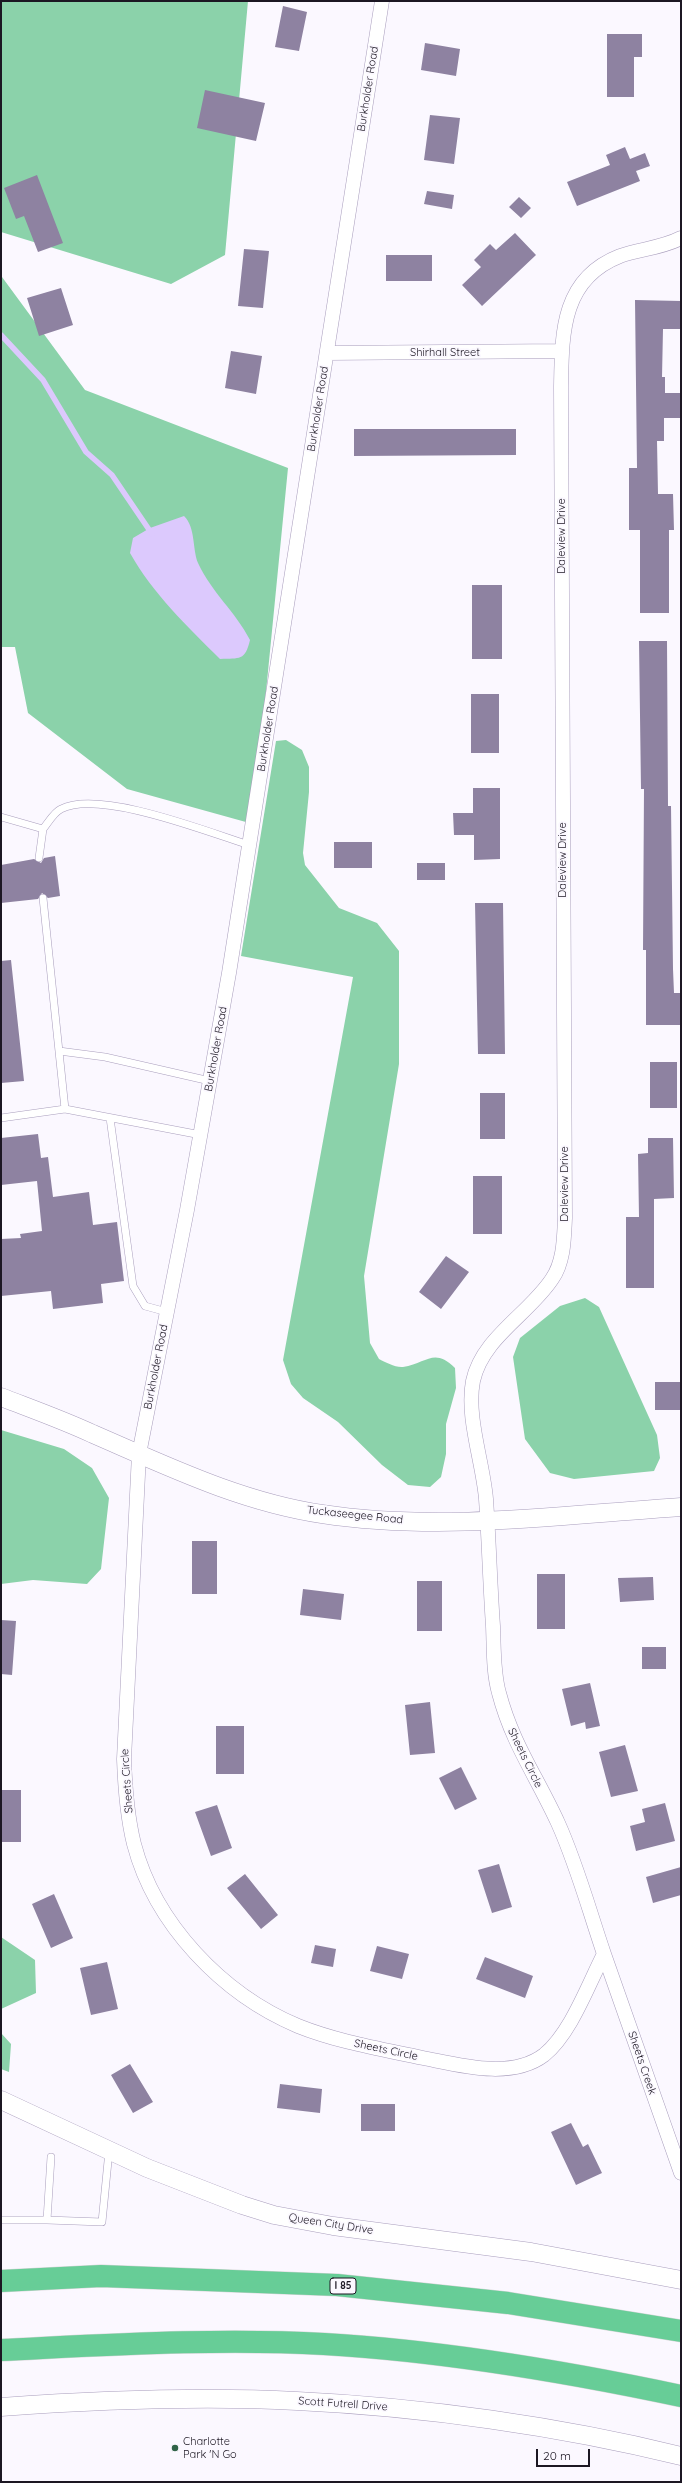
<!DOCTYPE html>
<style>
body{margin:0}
#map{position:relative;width:682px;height:2483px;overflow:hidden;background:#fbf8ff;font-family:Quicksand,sans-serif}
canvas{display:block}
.frame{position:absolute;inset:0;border:2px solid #1c1723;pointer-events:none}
.scale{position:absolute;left:536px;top:2449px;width:54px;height:18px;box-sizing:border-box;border:2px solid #1c1723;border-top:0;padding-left:5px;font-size:12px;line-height:14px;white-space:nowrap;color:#1c1723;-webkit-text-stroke:3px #fbf8ff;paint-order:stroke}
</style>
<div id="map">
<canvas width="682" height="2483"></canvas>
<div class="frame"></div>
<div class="scale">20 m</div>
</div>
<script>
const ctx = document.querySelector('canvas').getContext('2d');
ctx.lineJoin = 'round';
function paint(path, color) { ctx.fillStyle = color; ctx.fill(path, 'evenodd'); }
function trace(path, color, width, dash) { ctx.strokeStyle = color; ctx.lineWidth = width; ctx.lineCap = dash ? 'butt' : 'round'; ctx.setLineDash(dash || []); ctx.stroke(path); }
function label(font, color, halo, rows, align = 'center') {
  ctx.font = font + ' Quicksand,sans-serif'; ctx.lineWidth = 3.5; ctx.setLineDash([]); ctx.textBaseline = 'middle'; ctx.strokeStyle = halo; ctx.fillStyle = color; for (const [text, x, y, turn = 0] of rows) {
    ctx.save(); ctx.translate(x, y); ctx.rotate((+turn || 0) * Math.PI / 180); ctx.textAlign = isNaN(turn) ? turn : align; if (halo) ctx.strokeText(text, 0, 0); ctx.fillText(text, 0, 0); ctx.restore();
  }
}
paint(new Path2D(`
 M1 1H248L225 255 171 284 1 232Z
 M1 272 2 277 85 390 288 468 253 824 127 789 28 713 15 647H1Z
 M286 740 302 750 309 767V792L303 853 305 865 339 908 377 923 399 951V1064L364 1276 370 1343 379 1359C385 1362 396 1368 403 1367 427 1363 434 1347 455 1368L456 1388 446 1424V1454L441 1477 430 1487 408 1485 382 1465 338 1422 303 1398 291 1384 283 1360 353 977 241 956 276 741Z
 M585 1298 599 1307 657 1435 660 1458 654 1471 574 1479 550 1473 525 1439 513 1357 520 1338 560 1306Z
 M1 1430 64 1449 92 1468 109 1498 101 1569 87 1584 33 1580 1 1584Z
 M1 1937 35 1960 36 1993 1 2009Z
 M1 2033 11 2044 9 2072 1 2069Z`), '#8bd2aa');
paint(new Path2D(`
 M184 516C196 528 192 548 198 563 212 593 235 611 250 640 245 661 240 658 220 659 187 626 153 594 130 553L133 538 150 528Z`), '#dcc9fd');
trace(new Path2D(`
 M1 335 43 380 86 452 112 475 152 534`), '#dcc9fd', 5.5);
paint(new Path2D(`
 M283 6 307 12 299 51 275 47Z
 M607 34H642V57H634V97H607Z
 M425 43 460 49 456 76 421 70Z
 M205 90 265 103 256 141 197 128Z
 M430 115 460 118 454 164 424 160Z
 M625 147 630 159 645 153 650 166 636 171 640 181 577 206 567 182 610 165 606 155Z
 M37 175 63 243 38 252 24 216 16 219 4 188Z
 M427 191 454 195 452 209 424 204Z
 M519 197 531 208 521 218 509 207Z
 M515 233 536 255 482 306 462 285 481 267 474 260 490 244 496 250Z
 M244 249 269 251 263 308 238 306Z
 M386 255H432V281H386Z
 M61 288 73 325 39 336 27 298Z
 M635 300 681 301V329H663L662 377H665V393H681V418H664V441H657L658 494H673L674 530H669V613H640V530H629V468H637Z
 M231 351 262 356 256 394 225 388Z
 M354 429H516V455L354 456Z
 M472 585H502V659H472Z
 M639 641H667L668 806H671L673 969 674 993H681V1025H646V950H643L644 789H641Z
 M471 694H499V753H471Z
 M473 788H500V859L474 860V835H454L453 813H473Z
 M334 842H372V868H334Z
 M55 856 60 896 48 898 42 893 38 899 1 903V865L34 859 41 863 44 858Z
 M417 863H445V880H417Z
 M475 903H503L505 1054H478Z
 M11 960 24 1081 1 1083V961Z
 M650 1062H677V1108H650Z
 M480 1093H505V1139H480Z
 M38 1134 41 1158 48 1157 53 1197 89 1192 93 1225 117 1222 124 1281 101 1284 103 1303 53 1309 51 1291 1 1296V1239L21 1238 20 1234 42 1231 37 1181 1 1185V1138Z
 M648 1138H673L674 1198 654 1199V1288H626V1217H639L638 1154 648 1153Z
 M473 1176H502V1234H473Z
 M446 1256 469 1272 441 1309 419 1292Z
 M655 1382H681V1410H655Z
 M192 1541H217V1594H192Z
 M537 1574H565V1629H537Z
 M653 1577 654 1600 620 1602 618 1578Z
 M417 1581H442V1631H417Z
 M303 1589 344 1594 341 1620 300 1615Z
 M1 1620 16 1621 12 1675 1 1674Z
 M642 1647H666V1669H642Z
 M590 1683 600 1726 586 1729 585 1722 571 1726 562 1689Z
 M430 1702 435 1753 410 1755 405 1705Z
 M216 1726H244V1774H216Z
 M625 1745 638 1791 611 1797 599 1752Z
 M461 1767 477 1799 455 1810 439 1778Z
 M1 1790H21V1842H1Z
 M665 1803 675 1841 636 1851 630 1826 645 1822 642 1809Z
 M217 1805 232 1848 211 1856 195 1812Z
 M499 1864 512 1907 492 1913 478 1870Z
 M681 1867V1895L653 1903 646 1877Z
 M245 1874 278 1915 261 1929 227 1888Z
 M54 1894 73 1938 51 1948 32 1904Z
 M315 1945 336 1949 333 1967 311 1963Z
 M377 1946 409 1954 402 1979 370 1971Z
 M485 1957 533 1976 525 1998 476 1979Z
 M107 1962 118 2009 91 2015 80 1968Z
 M130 2064 153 2102 133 2113 111 2075Z
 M280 2084 322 2089 320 2113 277 2108Z
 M361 2104H395V2131H361Z
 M571 2123 583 2147 588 2144 602 2173 576 2185 551 2132Z`), '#8e82a1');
const service = new Path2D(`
 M1 817 43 829C48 823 54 812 61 809 99 789 208 832 249 845
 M39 858 43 829
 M43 898 65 1109 201 1135
 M59 1051 105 1057 210 1081
 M1 1118 65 1109
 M110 1118 133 1286 145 1306 167 1312
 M51 2157 47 2220 102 2222 109 2151
 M1 2220H47`);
const minor = new Path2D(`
 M382 1 229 973 187 1210 139 1454 124 1759C125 1787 127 1816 134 1844 155 1924 222 1994 298 2026 338 2042 381 2049 423 2058 459 2065 511 2080 544 2055 571 2033 588 1985 604 1954 589 1910 577 1865 558 1823 537 1777 512 1743 499 1693 493 1672 494 1648 493 1626 490 1584 489 1541 486 1499 483 1462 466 1417 473 1381 482 1338 529 1314 552 1279 564 1262 564 1238 565 1218L561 387C562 334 561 279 620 256 640 249 662 248 681 238
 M327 353 562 351
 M604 1954 681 2173`);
const tertiary = new Path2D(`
 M1 1397C32 1409 63 1420 93 1434 167 1466 241 1502 322 1514 440 1532 562 1515 681 1507
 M1 2100 147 2168 242 2205 274 2215 333 2226 531 2252 681 2280
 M1 2407C99 2400 199 2396 297 2401 423 2407 559 2426 681 2456`);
const motorway = new Path2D(`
 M1 2281 101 2276 337 2285 508 2303 681 2331
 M1 2350C108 2345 217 2338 324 2344 445 2351 563 2371 681 2396`);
trace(service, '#a99ebd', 8);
trace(minor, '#a99ebd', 15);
trace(tertiary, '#a99ebd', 19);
trace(motorway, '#d6d5d7', 23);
trace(service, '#fff', 7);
trace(minor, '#fff', 14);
trace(tertiary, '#fff', 18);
trace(motorway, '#67cd97', 22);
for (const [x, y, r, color] of [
 [175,2448,4,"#306348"]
]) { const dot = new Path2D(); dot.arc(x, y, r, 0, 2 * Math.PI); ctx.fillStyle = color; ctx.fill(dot); trace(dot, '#fbf8ff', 1.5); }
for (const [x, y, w] of [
 [343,2286,26]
]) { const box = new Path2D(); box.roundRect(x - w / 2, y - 8, w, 16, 3); ctx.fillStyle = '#fbf8ff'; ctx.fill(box); trace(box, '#1c1723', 1); }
label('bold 10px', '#1c1723', null, [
 ["I 85",343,2286]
]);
label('11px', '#1c1723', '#fbf8ff', [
 ["Burkholder Road",368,89,-81],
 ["Shirhall Street",445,353],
 ["Burkholder Road",318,409,-81],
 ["Daleview Drive",562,536,-90],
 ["Burkholder Road",268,729,-81],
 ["Daleview Drive",563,860,-90],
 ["Burkholder Road",216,1049,-80],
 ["Daleview Drive",565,1184,-90],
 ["Burkholder Road",156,1367,-79],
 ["Tuckaseegee Road",355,1515,6],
 ["Sheets Circle",525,1758,64],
 ["Sheets Circle",127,1781,-94],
 ["Sheets Circle",386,2050,12],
 ["Sheets Creek",642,2063,71],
 ["Queen City Drive",331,2224,9],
 ["Scott Futrell Drive",343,2404,4]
]);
label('11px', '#1c1723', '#fbf8ff', [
 ["Charlotte",183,2442],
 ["Park 'N Go",183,2455]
], 'left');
</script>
